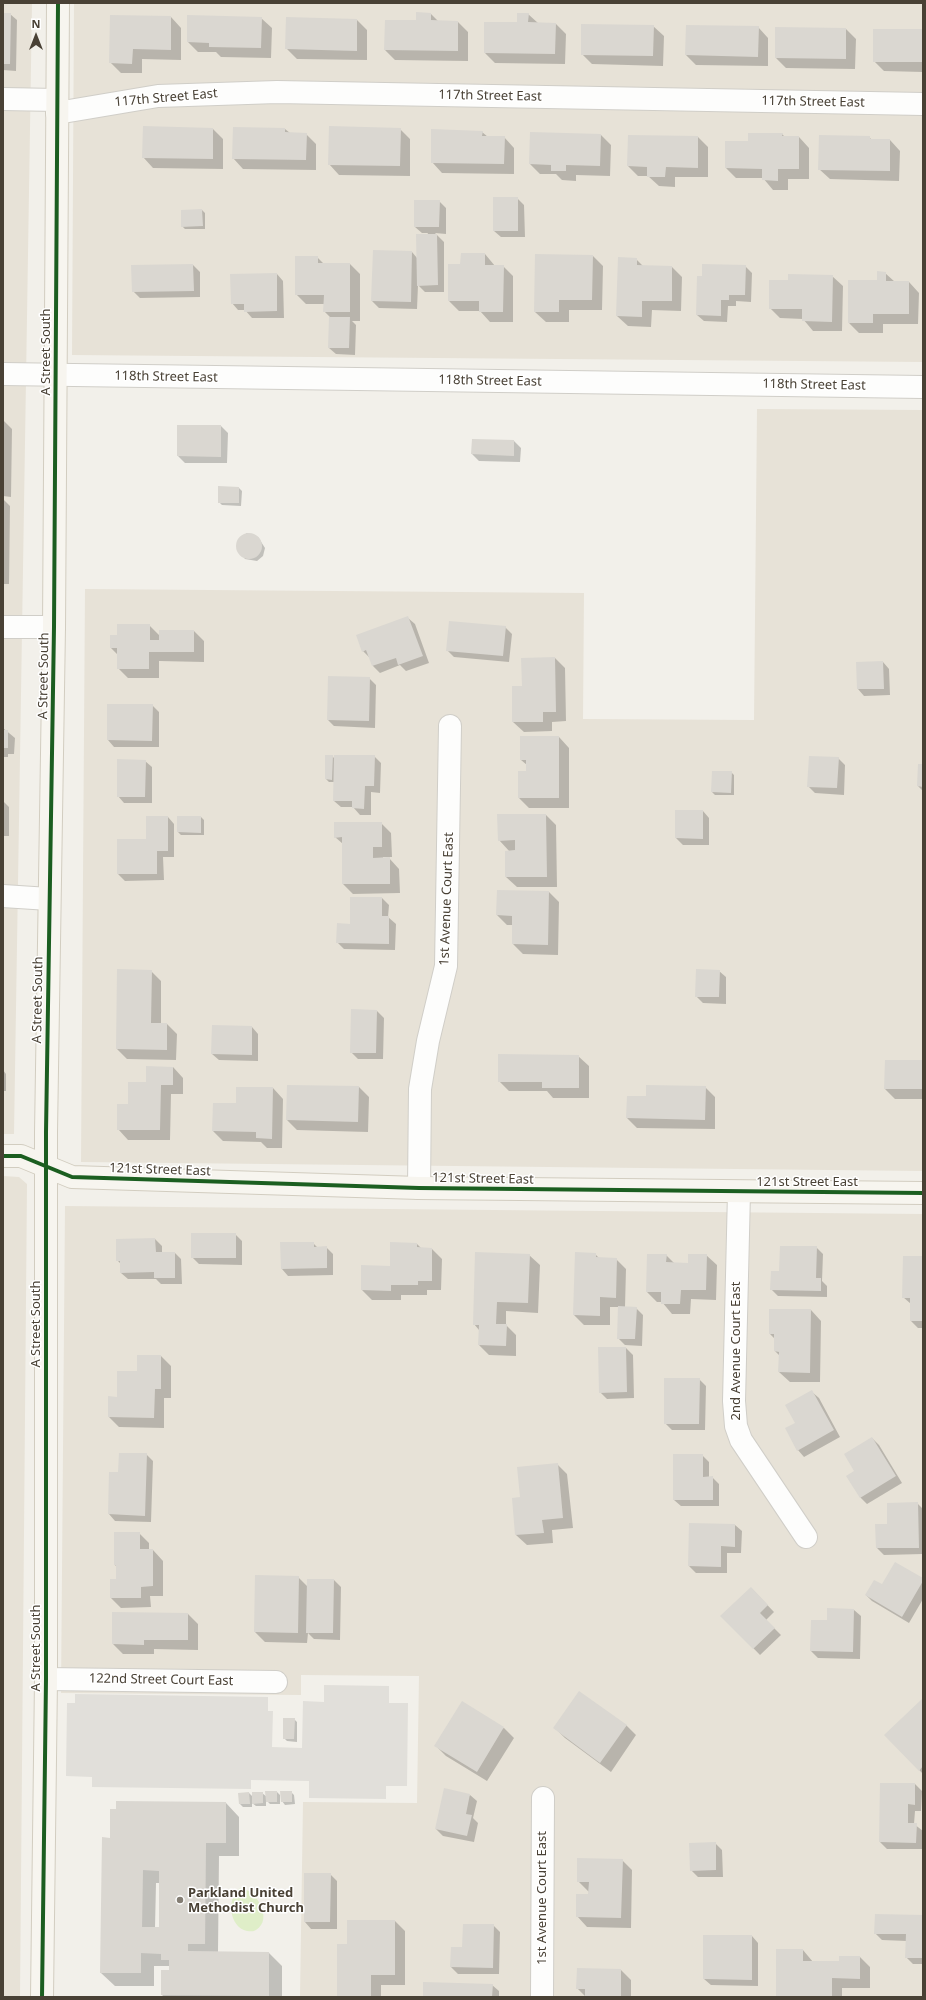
<!DOCTYPE html>
<style>
body{margin:0}
#map{position:relative;width:926px;height:2000px;overflow:hidden;background:#f2f0ea;font-family:"Noto Sans",sans-serif}
canvas{display:block}
.frame{position:absolute;inset:0;border:4px solid #494135;pointer-events:none}
.north{position:absolute;left:16px;top:16px;width:40px;height:40px;-webkit-text-stroke:3px #fff;paint-order:stroke;rotate:0deg;font-size:11px;font-weight:700;line-height:16px;text-align:center;color:#494135}
.north::after{content:'';display:block;margin:auto;width:14px;height:18px;background:#494135;clip-path:polygon(50% 0,100% 100%,50% 72%,0 100%)}
</style>
<div id="map">
<canvas width="926" height="2000"></canvas>
<div class="frame"></div>
<div class="north">N</div>
</div>
<script>
const ctx = document.querySelector('canvas').getContext('2d');
ctx.lineJoin = 'round';
function paint(path, color) { ctx.fillStyle = color; ctx.fill(path, 'evenodd'); }
function trace(path, color, width, dash) { ctx.strokeStyle = color; ctx.lineWidth = width; ctx.lineCap = dash ? 'butt' : 'round'; ctx.setLineDash(dash || []); ctx.stroke(path); }
function label(font, color, halo, rows, align = 'center') {
  ctx.font = font + ' "Noto Sans",sans-serif'; ctx.lineWidth = 3; ctx.setLineDash([]); ctx.textBaseline = 'middle'; ctx.strokeStyle = halo; ctx.fillStyle = color; for (const [text, x, y, turn = 0] of rows) {
    ctx.save(); ctx.translate(x, y); ctx.rotate((+turn || 0) * Math.PI / 180); ctx.textAlign = isNaN(turn) ? turn : align; if (halo) ctx.strokeText(text, 0, 0); ctx.fillText(text, 0, 0); ctx.restore();
  }
}
paint(new Path2D(`
 M3 3H32L14 1134H3Z
 M74 3H923V362L72 355Z
 M757 409 923 410V1171L81 1162 85 589 584 593 583 719 754 720Z
 M3 1176 19 1177 27 1184 20 1997H3Z
 M65 1206 923 1214V1997H300L303 1802 417 1803 419 1676 301 1675V1695L61 1693Z`), '#e7e2d7');
paint(new Path2D(`
 M240 1888C256 1889 274 1919 256 1930 253 1932 250 1931 247 1931 229 1927 226 1898 240 1888Z`), '#dfeec8');
paint(new Path2D(`
 M324 1685 389 1686V1703H408L407 1786H386V1799L309 1798V1781L251 1780V1789L92 1787V1777L66 1776 67 1703H75V1694L268 1697V1711H273L272 1747 302 1748 303 1701 324 1702Z`), '#e1dfda');
paint(new Path2D(`
 M3 14H10L17 20 16 71 3 70Z
 M431 14 439 22H458L468 32V61L395 60 385 50 417 21Z
 M528 14 538 23 556 24 566 34 565 64 495 63 485 53Z
 M111 16 171 17 181 28V60L142 59V73H121L110 62Z
 M261 18 272 28 271 58 221 57 216 52H198L188 42Z
 M357 20 367 30V60L297 59 287 49Z
 M653 26 664 36 663 66 592 64 582 54Z
 M758 27 768 38V66L696 65 686 55Z
 M846 29 856 39 855 69 786 68 776 58Z
 M923 30V72L884 71 874 61Z
 M213 129 223 139V169L153 168 143 157Z
 M285 129 290 133 306 134 316 144V170L243 169 233 158Z
 M400 129 410 139V176L339 175 329 164Z
 M482 132 488 137H504L514 148V174L442 173 432 162Z
 M782 134 785 137H799L809 148V179H788V190H773L763 178H736L726 168 749 142Z
 M601 135 611 145 610 176 576 175V181L562 180 556 174H540L530 164Z
 M698 137 708 147V177H675V187L659 186 648 176H638L628 166Z
 M869 137 872 140H890L900 151 899 181 830 179 819 169Z
 M517 198 524 205 525 237H501L494 231Z
 M439 201 446 208V234L435 233 444 242V292H425L418 285 417 309 379 308 372 301 412 252 417 258 428 233H422L415 227Z
 M202 210 205 213V229H185L182 226Z
 M485 254 495 266H503L513 276V322H490L480 311H459L449 301 461 266Z
 M593 256 603 266 602 310H569V322H546L535 312Z
 M317 257 324 264H350L360 274V321H352L356 325 355 355 336 354 329 348 330 317 324 311 325 304H306L296 294Z
 M636 259 643 266 672 267 682 277 681 311 652 310 651 327 628 326 617 316Z
 M193 265 200 272V297L140 298 133 291Z
 M745 266 752 273 751 302 736 301V306H728L727 322 704 321 697 315Z
 M885 273 895 282H909L919 293 918 324H883V333H859L849 323Z
 M277 274 283 281 284 318H252L245 310H238L232 303Z
 M832 276 843 286 842 331H813L803 319 780 318 770 308 789 281Z
 M3 420 12 429 11 497 3 496Z
 M221 426 228 433 227 463H185L178 456Z
 M514 441 521 448 520 462 479 461 472 454Z
 M239 488 242 491 241 506 222 505 219 502Z
 M3 499 10 506 9 584H3Z
 M247 533 258 537 265 548 263 556 257 561 245 559 237 548 240 538Z
 M408 618 415 624 429 663 406 671 400 665 380 673 373 666 370 658 363 651Z
 M149 625 160 636 194 631 204 641V662L159 661V678H128L118 668V655L111 648 118 636Z
 M505 627 512 634 509 662 454 657 447 650Z
 M555 658 565 668 566 721 552 722V731L524 732 513 722 523 687Z
 M883 662 889 669 890 695 864 696 858 689Z
 M369 678 376 685 375 728 334 726 328 720Z
 M152 705 159 712V747H114L108 740Z
 M3 728 15 738 14 754H8V757H3Z
 M521 737H559L569 748V808H529L519 798 527 772V765L521 760Z
 M332 756 335 759 374 756 381 763 380 793 371 792V815H360L353 807H341L334 801 335 782H329L326 779Z
 M838 758 845 765 844 795 815 793 808 786Z
 M145 761 152 767V803H124L118 796Z
 M923 765V791L918 786Z
 M731 772 734 775V795H715L712 792Z
 M3 801 9 807V836H3Z
 M703 811 709 818V845H683L676 838Z
 M546 815 556 825 557 887H517L506 877 510 852 499 840Z
 M168 817 174 824V857H163L164 880 125 881 118 874Z
 M201 817 204 820V835H181L178 832Z
 M381 823 391 833 392 857H383V859L389 858 399 869 400 893 353 894 343 884V844L335 837Z
 M549 892 559 902 558 955 523 954 513 944V925H507L497 915Z
 M382 898 389 905 388 917 396 924 395 950 344 949 337 942 350 925Z
 M151 971 161 981V1024H167L177 1034 176 1060 127 1059 117 1049Z
 M719 971 726 977V1004L703 1003 696 996Z
 M377 1011 384 1018 383 1059H358L351 1052Z
 M252 1027 258 1034V1061L219 1060 212 1054Z
 M578 1056 589 1066V1098H553L547 1091H509L499 1081Z
 M923 1061V1099H895L885 1089Z
 M173 1067 183 1078V1094H171L170 1140H128L118 1129 129 1105 147 1083Z
 M3 1070 6 1074V1091H3Z
 M359 1087 369 1097 368 1132 297 1130 287 1120Z
 M705 1087 715 1097V1129L637 1128 627 1118 647 1097Z
 M273 1088 283 1099 282 1148H267L261 1142 223 1141 213 1131 237 1104Z
 M235 1234 242 1241V1265L199 1264 192 1257Z
 M155 1239 162 1246V1253H175L181 1259 182 1284H161L156 1279H128L121 1273V1264L118 1261Z
 M313 1243 318 1248 326 1247 333 1254V1275L288 1276 282 1269Z
 M417 1244 421 1248 432 1249 442 1259 441 1290H427V1295H401V1300H372L362 1290Z
 M816 1247 823 1254 822 1281 827 1286V1297L778 1296 771 1289 780 1272Z
 M595 1254 599 1258 616 1259 626 1269 625 1307 636 1308 643 1315 642 1346 625 1345 618 1338 619 1307H610V1325H584L574 1315Z
 M529 1255 540 1265 538 1313 506 1311V1325L516 1335V1356L489 1355 479 1345V1330L474 1324Z
 M666 1255 674 1263 689 1264 706 1255 717 1265 716 1300 691 1299 690 1314H672L662 1302H657L647 1292Z
 M923 1257V1328H918L911 1321V1304L903 1297Z
 M770 1310H811L821 1321 820 1382H790L779 1372 780 1356 775 1351V1339L770 1334Z
 M599 1348H626L633 1355 634 1398 607 1399 600 1392Z
 M138 1356H161L171 1366V1398H164V1428L119 1427 109 1417 118 1398 138 1372Z
 M699 1379 706 1386 705 1430H672L665 1423Z
 M812 1392 819 1398 840 1437 804 1457 798 1450 797 1423Z
 M872 1438 879 1445 902 1483 867 1504 860 1497 856 1471Z
 M146 1454 153 1461 151 1522 115 1521 109 1514 119 1473Z
 M702 1455 709 1462V1477H712L719 1484V1506H681L674 1500Z
 M557 1464 567 1474 573 1528 552 1530 553 1543 527 1545 516 1535 513 1498H521Z
 M917 1503 923 1509V1554L884 1555 877 1548 888 1525Z
 M735 1525 742 1531 741 1553H727V1573H696L689 1566Z
 M139 1533 149 1543V1550H153L163 1561V1596H150L151 1607 121 1608 111 1598 118 1580 117 1567 115 1565Z
 M298 1577 307 1586 334 1580 341 1587 340 1640 314 1639 308 1633 307 1643 265 1642 255 1632Z
 M923 1580V1599L909 1623 872 1601 866 1595Z
 M751 1588 774 1612 766 1620 781 1635 760 1655 722 1616Z
 M854 1610 861 1616 860 1659 818 1658 811 1651 828 1621Z
 M188 1614 198 1624V1650L154 1649V1654H123L113 1644Z
 M922 1700 923 1701V1774L886 1735Z
 M294 1719 297 1722V1742L287 1741 284 1738Z
 M626 1725 636 1735 611 1772 565 1738 555 1728Z
 M504 1728 514 1738 487 1781 446 1756 436 1746Z
 M915 1784 922 1791 921 1811H915L914 1824 923 1831 922 1849H887L880 1842Z
 M277 1792 280 1795V1804H270L266 1800V1806H256L252 1803V1807H243L240 1804 239 1794 249 1793 253 1797 262 1793 267 1797Z
 M291 1792 294 1795 295 1804 285 1805 282 1801Z
 M470 1795 477 1801 473 1818 478 1823 474 1842 443 1836 436 1829Z
 M226 1803 239 1817V1856H219L218 1952 269 1953 282 1966V1997H164L162 1995 170 1971 169 1966H154V1986H115L101 1973 111 1839ZM156 1883H160V1928H155Z
 M715 1843 722 1850 723 1877H698L691 1870Z
 M622 1860 632 1870 631 1928 587 1927 577 1916 589 1895V1892L578 1881Z
 M330 1874 337 1881V1929H311L305 1922Z
 M923 1916V1964H913L906 1957 907 1941 882 1940 875 1933Z
 M348 1921H395L405 1931V1985H381V1997H338L348 1945Z
 M493 1925 500 1932 499 1974H458L451 1967 463 1948Z
 M752 1936 758 1943V1986L711 1985 704 1979Z
 M803 1950 813 1962H840L860 1957 870 1967V1988H842V1997H777Z
 M577 1969 621 1970 631 1980V1997H586L577 1988Z
 M492 1985 499 1991V1997H424Z`), '#0003');
paint(new Path2D(`
 M416 12 431 13V20L458 21V51L384 50 385 20H416Z
 M3 13H11L10 64H3Z
 M517 13H529L528 22 556 23 555 54 484 53V22H517Z
 M110 15 171 16V50L133 49 132 64 109 63Z
 M187 15 262 17 261 48 209 47V43L187 42Z
 M286 17 357 19V51L285 49Z
 M581 24 654 25 653 56 581 55Z
 M686 25 759 26 758 57 685 55Z
 M775 27 846 28V59L775 58Z
 M873 29H923V62H873Z
 M143 126 213 128V159L142 158Z
 M329 126 401 128 400 166 328 165Z
 M233 127 285 128V132L307 133 306 160 232 159Z
 M431 129 483 131 482 136H505L504 164 431 163Z
 M530 132 601 134 600 166 566 165V171H551V165L529 164Z
 M748 133H783L782 136H799V169H778V181L762 180V169L725 168V141H748Z
 M628 135 698 136V168L666 167 665 177H647V167L627 166Z
 M819 135 870 136V139H890V171L818 170Z
 M493 197H518V231H493Z
 M414 200H440L439 227H414Z
 M202 209 203 226 181 227V210Z
 M416 234H437L438 285 417 286Z
 M373 250 412 251 411 302 371 301Z
 M461 253H485V265H504L503 312H479V301H448V264H460Z
 M535 254 593 255 592 300H559V312H534Z
 M295 256H318V263H350V312H323L324 295H295Z
 M618 257 637 258V265L672 266V301H642V317L616 316Z
 M193 264 194 291 132 292 131 265Z
 M702 264 746 265 745 295H729V300H721V316L696 315 697 276H702Z
 M877 271 886 272V281H909V314H873V323H848V280H877Z
 M277 273V311L244 312V304H231L230 274Z
 M788 274 833 275 832 322 802 321V309H769V280H788Z
 M329 317H350L349 348H328Z
 M177 425H221V457L177 456Z
 M472 439 514 440V456L471 454Z
 M218 486 239 487V503H218Z
 M236 546a13 13 0 1 1 26 0a13 13 0 1 1-26 0Z
 M408 616 423 656 398 665 396 658 372 666 366 650 362 652 356 635Z
 M449 621 506 626 503 656 446 651Z
 M117 624H150V640H159V630H194V652H149V669H117V648H110V635H117Z
 M555 657 556 712H543V722H512V686H522L521 658Z
 M883 661 884 689H857L856 662Z
 M328 676 370 677 369 721 327 720Z
 M107 704H153L152 741 107 740Z
 M3 730H8V748H3Z
 M520 736H559V798H518V771H526V760H520Z
 M325 755H333L332 780 325 779Z
 M334 755H375L374 786H365L364 809 352 808V801H333Z
 M809 756 839 757 837 788 807 787Z
 M117 759 146 760 145 797H117Z
 M918 764H923V787L917 786Z
 M712 771H732L731 793 711 792Z
 M675 810H703V839L675 838Z
 M497 814H546L547 877H505V851L515 850V840L498 841Z
 M146 816H168V851H157V874H117V839H146Z
 M177 816H201V833L177 832Z
 M334 822H382V847H373V858L390 857V884H342V837L334 838Z
 M497 890 549 891 548 945 512 944V916L496 915Z
 M350 897H382V916H389V944L336 943 337 923 350 924Z
 M117 969 152 970 151 1023H167V1050L116 1049Z
 M696 969 720 970 719 997H695Z
 M351 1009 377 1010 376 1053H350Z
 M212 1025 252 1026V1055L211 1054Z
 M498 1054 579 1055V1088H542V1082H498Z
 M885 1060H923V1089H884Z
 M146 1066 173 1067V1085H161L160 1130H117V1104H128V1082H146Z
 M287 1085 359 1086 358 1122 286 1120Z
 M646 1085 706 1086 705 1120 626 1118 627 1096H646Z
 M236 1087H273L272 1139 256 1138V1132L212 1131 213 1103H236Z
 M191 1233H236V1258H191Z
 M155 1238 156 1252H175V1278H154V1272L120 1273V1261H116V1239Z
 M280 1242H314V1247L327 1246V1268L281 1269Z
 M390 1242 417 1243V1247L432 1248V1281H418V1285H391V1291L361 1290V1265L390 1266Z
 M780 1246H817L816 1278H821V1291L770 1290 771 1271H779Z
 M475 1252 530 1254 528 1303 497 1302 496 1324H507L506 1346 478 1345 479 1325H473Z
 M575 1252 596 1253V1257L617 1258 616 1298 600 1297V1316L573 1315Z
 M647 1254H667L666 1262 688 1263V1254H707L706 1290H681L680 1304H661V1292H646Z
 M903 1256H923V1321H910V1298H902Z
 M618 1306 637 1307 635 1339H617Z
 M769 1309H811L810 1373 778 1372 779 1352 774 1351V1334H769Z
 M598 1347H626L627 1392 599 1393Z
 M137 1355H161V1389H155L154 1418 108 1417V1396L117 1397V1371H137Z
 M664 1378H700L699 1424H664Z
 M812 1390 834 1430 797 1451 785 1428 795 1423 785 1405Z
 M872 1437 896 1476 860 1498 846 1476 854 1471 844 1454Z
 M119 1453H147L145 1516 108 1514 109 1472H118Z
 M673 1454H703V1477L713 1476V1500H673Z
 M558 1463 563 1518 542 1520 544 1533 515 1535 512 1498 520 1497 517 1467Z
 M918 1502 919 1548H876L875 1524H887V1503Z
 M689 1523 735 1524V1547L721 1546V1567L688 1566Z
 M114 1532H140V1549H153V1586L141 1587V1598H110V1579H116V1565H114Z
 M895 1562 923 1578V1581L902 1617 865 1595 874 1580 882 1584Z
 M255 1575 299 1576 298 1633 254 1632Z
 M307 1579H334L333 1633H306Z
 M751 1587 768 1605 760 1613 775 1628 753 1649 720 1616Z
 M827 1608 854 1609 853 1652 810 1651 811 1620H827Z
 M112 1612 188 1613V1640H144V1645L112 1644Z
 M579 1691 627 1725 600 1763 553 1728Z
 M922 1699 923 1766 919 1771 884 1735Z
 M462 1701 504 1727 477 1772 434 1746Z
 M283 1718H295L294 1739H283Z
 M880 1783H915V1805L908 1804V1823H917L916 1843 879 1842Z
 M444 1788 470 1794 466 1814 472 1815 467 1836 435 1829Z
 M265 1791H277V1802H266Z
 M280 1791H292V1802H281Z
 M249 1792 250 1804H239L238 1793Z
 M252 1792H263V1803L252 1804Z
 M116 1801 226 1802V1843H206L205 1944H188V1951L269 1952V1996L161 1995V1970H169V1960H161V1954L141 1953V1973H100L102 1837 110 1838V1809H116ZM143 1870 159 1871V1927H142Z
 M716 1842V1870L690 1871 689 1843Z
 M577 1858 623 1859 621 1918 576 1917V1894H588L589 1882H577Z
 M304 1873H331L330 1922H304Z
 M875 1914 923 1915V1958H905L906 1934H874Z
 M347 1920H395V1975H371V1997H337V1944H347Z
 M463 1924H494L493 1968 450 1967 451 1947H462Z
 M703 1935H752V1980L703 1979Z
 M776 1949H803V1961H839V1956H860V1979L832 1978V1997H776Z
 M577 1968 621 1969V1997H585V1989H576Z
 M423 1982 493 1984 492 1997H423Z`), '#dad7d1');
const street = new Path2D(`
 M3 99 57 100
 M57 113 158 96 277 92 923 104
 M3 374 923 387
 M3 627H54
 M3 896 49 899
 M419 1188 420 1089 428 1041 446 966 450 726
 M739 1192 734 1401 736 1426 741 1440 806 1537
 M46 1679 276 1682
 M542 1997 543 1798`);
const secondary = new Path2D(`
 M3 1156H21L72 1177 419 1188 923 1193
 M42 1997 46 1679V1132L54 627 58 3`);
trace(street, '#d0cec8', 24);
trace(secondary, '#d2cdc0', 24);
trace(street, '#fdfdfc', 22);
trace(secondary, '#f7f5ef', 22);
trace(new Path2D(`
 M3 1156H21L72 1177 419 1188 923 1193
 M42 1997 46 1679V1132L54 627 58 3`), '#1b5e20', 4);
for (const [x, y, r, color] of [
 [180,1900,4,"#847e74"]
]) { const dot = new Path2D(); dot.arc(x, y, r, 0, 2 * Math.PI); ctx.fillStyle = color; ctx.fill(dot); trace(dot, '#fff', 1.5); }
label('13px', '#494135', '#fff', [
 ["117th Street East",490,96,1],
 ["117th Street East",166,98,-5],
 ["117th Street East",813,102,1],
 ["A Street South",46,352,-90],
 ["118th Street East",166,377,1],
 ["118th Street East",490,381,1],
 ["118th Street East",814,385,1],
 ["A Street South",44,676,-89],
 ["1st Avenue Court East",447,899,-88],
 ["A Street South",38,1000,-89],
 ["121st Street East",160,1170,2],
 ["121st Street East",483,1179,1],
 ["121st Street East",807,1182],
 ["A Street South",36,1324,-90],
 ["2nd Avenue Court East",736,1351,-90],
 ["A Street South",36,1648,-90],
 ["122nd Street Court East",161,1680,1],
 ["1st Avenue Court East",542,1898,-90]
]);
label('bold 13px', '#494135', '#fff', [
 ["Parkland United",188,1893],
 ["Methodist Church",188,1908]
], 'left');
</script>
